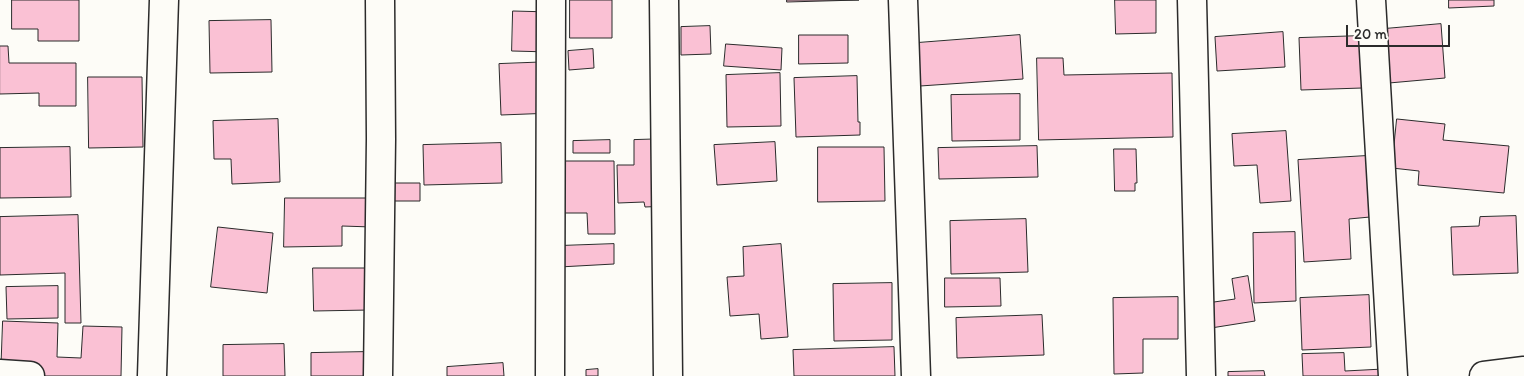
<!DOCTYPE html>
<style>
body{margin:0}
#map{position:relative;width:1524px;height:376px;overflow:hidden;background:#fdfcf7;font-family:Itim,sans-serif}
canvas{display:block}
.scale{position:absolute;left:1346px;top:25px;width:104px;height:22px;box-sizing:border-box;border:2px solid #2b2b2b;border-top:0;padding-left:6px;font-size:15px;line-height:18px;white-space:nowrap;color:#2b2b2b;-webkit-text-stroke:4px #fdfcf7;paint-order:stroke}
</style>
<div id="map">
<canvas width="1524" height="376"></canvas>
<div class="scale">20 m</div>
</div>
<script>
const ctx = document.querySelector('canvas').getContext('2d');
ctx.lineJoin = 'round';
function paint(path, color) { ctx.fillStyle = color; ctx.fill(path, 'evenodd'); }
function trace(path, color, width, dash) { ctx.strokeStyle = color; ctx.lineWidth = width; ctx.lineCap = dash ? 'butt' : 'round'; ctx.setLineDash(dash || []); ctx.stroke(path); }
const building = new Path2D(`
 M12 0H79V41H38V29H12Z
 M570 0H612V38H570Z
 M787 0H859L787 2Z
 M1115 0H1156V33L1116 34Z
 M1449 0H1494V6L1449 8Z
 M513 11 551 12 550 52 512 51Z
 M271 20 272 72 210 73 209 21Z
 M1441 24 1445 78 1389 83 1384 29Z
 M710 26 711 54 681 55V27Z
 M1283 32 1285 67 1217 71 1215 37Z
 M799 35H848V63L799 64Z
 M1020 35 1023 79 920 86 917 43Z
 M1361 36 1362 88 1301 90 1299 38Z
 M726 44 782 48 781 70 724 66Z
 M0 46H8L9 63H76V106H39V93L0 94Z
 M593 49 594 68 569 70 568 51Z
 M1037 58H1063L1064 75 1172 73 1173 137 1039 140Z
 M551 62 553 113 501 115 499 64Z
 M780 73 781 126 727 127 726 75Z
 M857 76 858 122H860V135L796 137 794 78Z
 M88 77H142L143 147 89 148Z
 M1020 94V140L952 141 951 95Z
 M278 119 280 182 232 184 231 159H214L213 121Z
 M1397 119 1445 124 1443 140 1509 146 1504 193 1418 185 1419 171 1392 168Z
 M1286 131 1291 201 1260 203 1257 165 1234 166 1232 134Z
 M667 139 668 206 645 207 644 202 618 203 617 165H634V140Z
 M610 140V153H573V141Z
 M775 142 777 181 717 185 714 145Z
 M501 143 502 183 424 185 423 145Z
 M1037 146 1038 177 939 179 938 148Z
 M70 147 71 197 0 198V148Z
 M818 147H884L885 201 818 202Z
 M1114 149H1136L1137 183H1135V191H1115Z
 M1366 156 1370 217 1349 219 1351 259 1304 262 1298 160Z
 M562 161H614L615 234H588L587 213H562Z
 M395 183H420V201H395Z
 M285 198H372V227L342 226V246L284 247Z
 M78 215 81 323H65V273L0 275V217Z
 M1516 216 1518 273 1453 275 1451 227 1479 226 1480 217Z
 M1026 219 1028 272 951 274 950 221Z
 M218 227 273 233 267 293 211 287Z
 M1295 232 1296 301 1254 303 1253 233Z
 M614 244V264L559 267 558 246Z
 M781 244 788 337 761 339 759 314 730 316 727 277 744 276 743 247Z
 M313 268H370V310L314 311Z
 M1248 276 1255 321 1211 328 1207 303 1235 299 1232 279Z
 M945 278H1000L1001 306 945 307Z
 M892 283V340L834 341 833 284Z
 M58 286V318L7 319 6 287Z
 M1369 295 1371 347 1302 350 1300 298Z
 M1178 297V339H1143V373L1114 374 1113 298Z
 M1042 315 1044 355 957 358 956 318Z
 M3 321 58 323 57 357 81 358 83 326 122 327 121 376H1Z
 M284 344 285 376H223V345Z
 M894 347 895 376H794L793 350Z
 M366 352 367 376H311V353Z
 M1344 353 1345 371 1383 369V376H1303L1302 354Z
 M503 363 504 376H447V367Z
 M598 369V376H586V370Z
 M1264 371 1265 376H1228V372Z`);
paint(building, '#fac1d4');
trace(building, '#2b2b2b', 1);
const minor = new Path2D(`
 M664 0 668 376
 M903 0 916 376
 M1192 0 1201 376
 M1371 0 1393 376
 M152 376 164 0
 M378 376 381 139 380 0
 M550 376 551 0`);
const secondary = new Path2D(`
 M0 374 30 376
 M1484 376 1524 371`);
trace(minor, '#2b2b2b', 31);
trace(secondary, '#2b2b2b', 31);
trace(minor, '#fdfcf7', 28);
trace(secondary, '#fdfcf7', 28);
</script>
